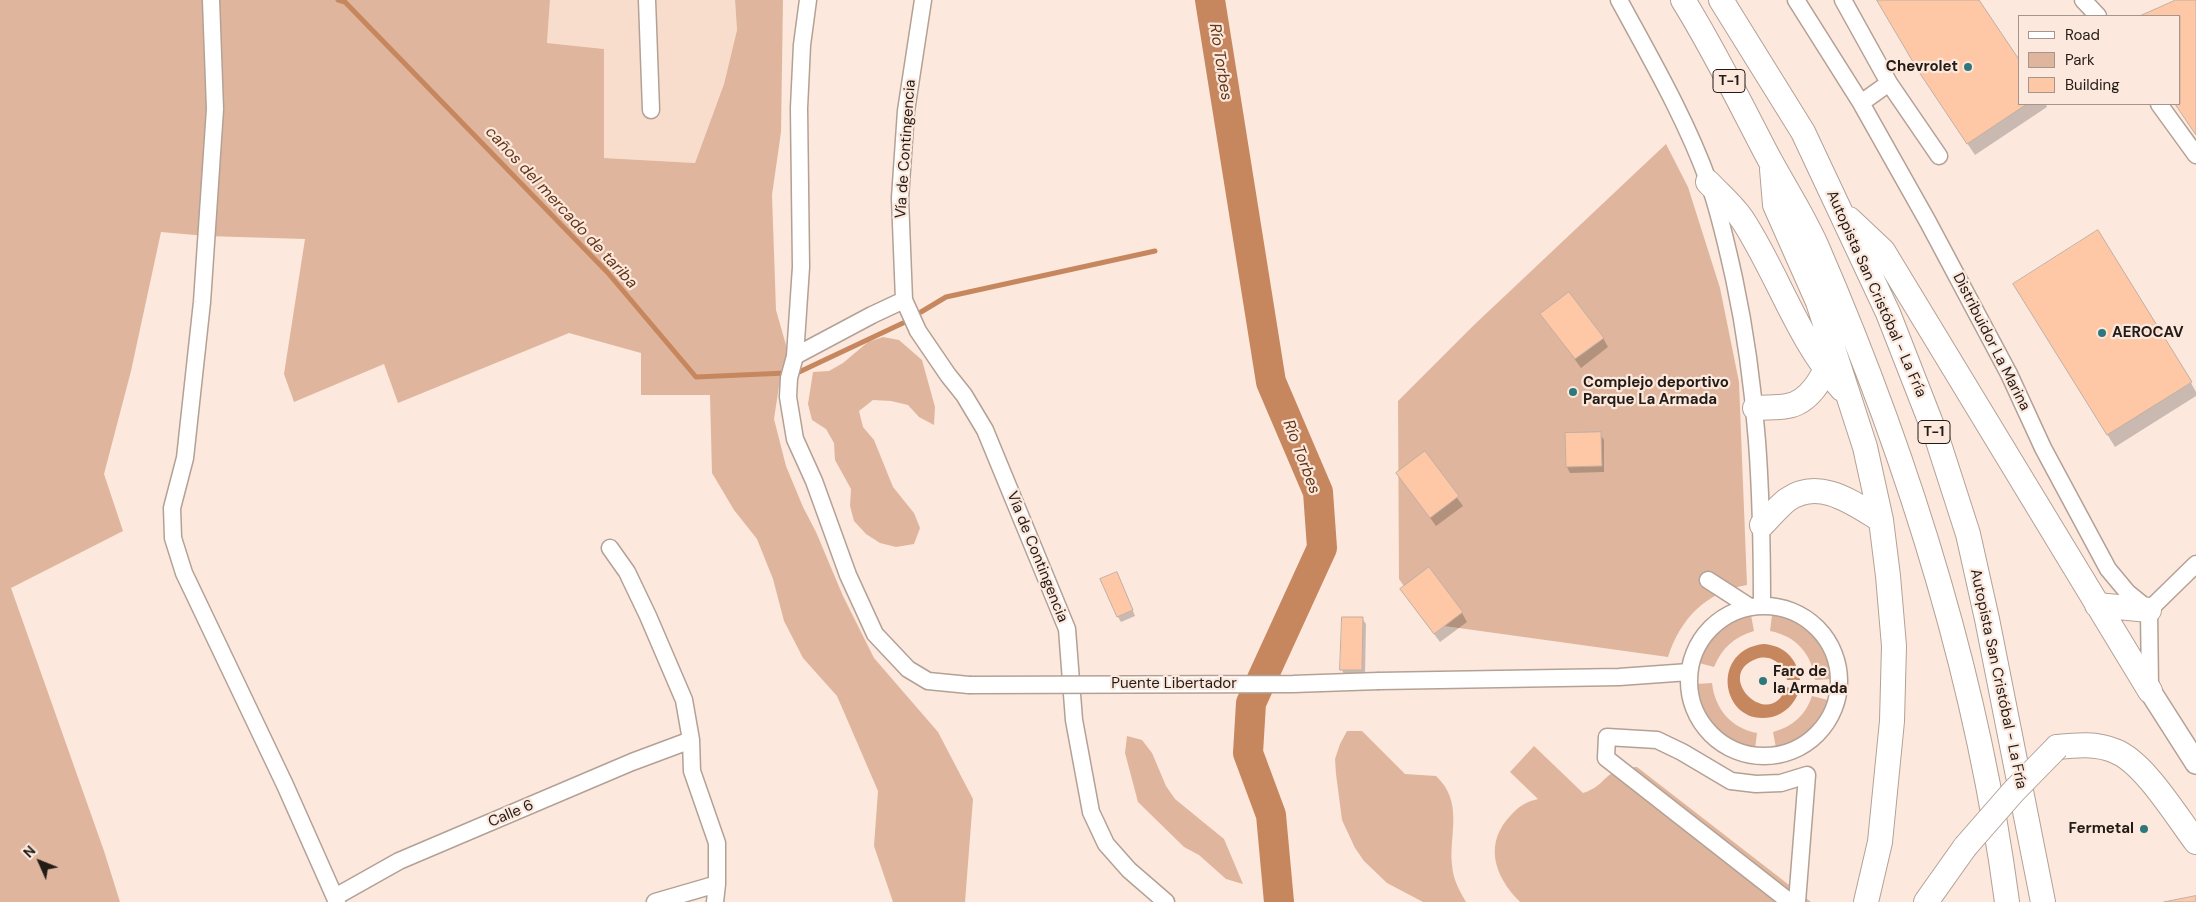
<!DOCTYPE html>
<meta charset="utf-8">
<style>
body{margin:0}
#map{position:relative;width:2196px;height:902px;overflow:hidden;background:#fce8dc;font-family:"DM Sans",sans-serif}
canvas{display:block}
.legend{position:absolute;left:2018px;top:15px;width:162px;height:90px;box-sizing:border-box;background:#fce8dc;border:1px solid #a5968d;margin:0;padding:6px 9px;list-style:none;font-size:15px;color:#221b16}
.legend li{display:flex;align-items:center;gap:10px;height:25px}
.legend b{width:25px;border:1px solid #a5968d}
.north{position:absolute;left:15px;top:837px;width:50px;height:50px;-webkit-text-stroke:4px #fce8dc;paint-order:stroke;rotate:314deg;font-size:14px;font-weight:700;line-height:20px;text-align:center;color:#221b16}
.north::after{content:'';display:block;margin:auto;width:18px;height:22px;background:#221b16;clip-path:polygon(50% 0,100% 100%,50% 72%,0 100%)}
</style>
<div id="map">
<canvas width="2196" height="902"></canvas>
<ul class="legend">
<li><b style="height:6px;background:#fff"></b>Road</li>
<li><b style="height:14px;background:#dfb69d"></b>Park</li>
<li><b style="height:14px;background:#fec7a5"></b>Building</li>
</ul>
<div class="north">N</div>
</div>
<script>
const ctx = document.querySelector('canvas').getContext('2d');
ctx.lineJoin = 'round';
function paint(path, color) { ctx.fillStyle = color; ctx.fill(path, 'evenodd'); }
function trace(path, color, width, dash) { ctx.strokeStyle = color; ctx.lineWidth = width; ctx.lineCap = dash ? 'butt' : 'round'; ctx.setLineDash(dash || []); ctx.stroke(path); }
function label(font, color, halo, rows, align = 'center') {
  ctx.font = font + ' "DM Sans",sans-serif'; ctx.lineWidth = 4.5; ctx.setLineDash([]); ctx.textBaseline = 'middle'; ctx.strokeStyle = halo; ctx.fillStyle = color; for (const [text, x, y, turn = 0] of rows) {
    ctx.save(); ctx.translate(x, y); ctx.rotate((+turn || 0) * Math.PI / 180); ctx.textAlign = isNaN(turn) ? turn : align; if (halo) ctx.strokeText(text, 0, 0); ctx.fillText(text, 0, 0); ctx.restore();
  }
}
paint(new Path2D(`
 M550 0H735L737 30 724 84 695 163 604 158V49L547 43Z`), '#f8ddcc');
paint(new Path2D(`
 M0 0H550L547 43 604 49V158L695 163 724 84 737 30 735 0H783L781 132 772 195 776 310 788 352 779 386 774 419 786 466 803 507 816 532 843 596 874 658 938 732 973 799 965 902H893L874 846 878 791 837 696 803 658 784 621 773 579 757 539 734 510 712 473 710 395H641V353L569 333 398 403 384 364 294 402 284 374 305 239 206 236 161 232 131 371 104 474 123 531 11 588 104 851 120 902H0Z
 M1666 144 1688 187 1720 288 1739 382 1747 585C1707 591 1680 619 1668 657L1430 624 1399 579 1398 401 1474 325Z
 M883 337 899 340 922 360 935 407 934 425 919 417 908 405 891 401 873 400 859 411 863 427 874 440 893 487 914 513 920 528 914 544 896 547 880 543 866 534 854 521 850 506 851 489 835 460 834 443 826 429 812 420 808 404 813 372 829 371 843 363 868 342Z
 M1751 615 1754 631C1734 637 1722 648 1714 667L1699 663C1708 638 1725 623 1751 615Z
 M1772 615C1806 621 1827 645 1831 679L1815 680C1812 654 1796 636 1770 631Z
 M1712 683C1715 709 1731 728 1757 733L1755 749C1720 742 1700 718 1696 684Z
 M1812 696 1828 700C1818 726 1802 741 1776 748L1773 732C1792 727 1806 715 1812 696Z
 M1347 731H1362L1405 774 1436 776C1464 802 1449 833 1452 865 1453 879 1459 890 1466 902H1423L1387 883 1364 861 1355 848 1342 820 1336 774 1335 759 1340 744Z
 M1127 736 1142 740 1152 753 1166 786 1175 799 1224 839 1243 884 1226 879 1199 855 1184 847 1138 802 1125 753Z
 M1534 746 1583 793C1609 785 1603 767 1637 767L1811 902H1520C1494 876 1483 843 1512 814 1519 806 1528 801 1538 799L1510 772Z`), '#dfb69d');
paint(new Path2D(`
 M1763 644C1784 645 1798 659 1800 680H1787C1785 666 1772 653 1756 659 1712 676 1771 733 1786 687L1799 691C1795 703 1785 714 1772 717 1722 728 1708 651 1763 644Z`), '#c7875e');
paint(new Path2D(`
 M1877 0H1977L2020 104H2046L2047 107 1975 155 1928 85Z
 M2179 0H2196V133L2176 104H2180V16H2143Z
 M2021 296 2191 383 2196 392V396L2115 447Z
 M1542 314 1603 338 1608 347 1581 368Z
 M1600 434 1604 440V472L1570 473 1567 467Z
 M1425 453 1463 506 1436 526 1398 473Z
 M1120 579 1135 616 1121 622 1118 617Z
 M1407 598 1462 613 1467 622 1440 642Z
 M1362 618 1366 624 1365 676H1345L1342 670Z`), '#0003');
trace(new Path2D(`
 M338 0 345 2 608 273 696 377 786 373
 M921 312 946 297 1155 251
 M797 373 903 323`), '#c7875e', 5);
trace(new Path2D(`
 M1210 0 1271 382 1318 492 1322 548 1251 703 1248 753 1271 815 1279 902`), '#c7875e', 30);
const building = new Path2D(`
 M1877 0H1979L2020 61V104H2027L1967 144 1919 72Z
 M2176 0H2196V135L2175 104H2180V16H2140Z
 M2098 230 2192 382 2107 435 2013 284Z
 M1569 292 1604 338 1575 359 1540 314Z
 M1601 432 1602 466 1566 467 1565 433Z
 M1425 451 1459 496 1430 518 1396 473Z
 M1429 567 1463 612 1434 634 1400 589Z
 M1117 572 1133 610 1117 617 1100 579Z
 M1342 617H1363L1362 670H1340Z
 M2196 896V902H2164Z`);
paint(building, '#fec7a5');
trace(building, '#c2afa4', 1);
const minor = new Path2D(`
 M211 0 215 109 202 302 185 458 172 508 173 538 184 573 285 785 337 902
 M647 0 651 110
 M808 0 802 45 799 108 801 267 795 356 789 378 788 397 795 439 814 481 848 575 875 634 908 669 928 681 969 685
 M923 0 906 111 900 198 904 300 918 331 948 375 964 395 985 430 1067 629 1074 720 1091 812 1106 844 1129 870 1166 902
 M1619 0C1651 59 1686 119 1709 183 1720 214 1727 247 1734 278 1758 390 1762 492 1762 606
 M1796 0 1861 103 1928 222 2009 374 2043 448 2108 569 2128 593 2149 610
 M1843 0 1889 83
 M2083 0 2098 16
 M1861 103 1889 83 1939 156
 M2159 104 2196 155
 M795 356 872 315 904 300
 M610 548 627 572 648 616 684 700 691 740 692 771 717 843V884L715 902
 M1708 580 1750 607
 M1689 681a75 75 0 1 1 150 0a75 75 0 1 1-150 0Z
 M2149 610 2150 688
 M2149 610 2196 564
 M1379 681 1619 677 1689 672
 M335 897 399 861 632 762 691 740
 M655 902 717 884
 M1790 902 1606 758 1607 737 1657 740 1682 752 1731 781 1756 784 1781 783 1807 775 1797 902`);
const major = new Path2D(`
 M2150 691 2196 763`);
const highway = new Path2D(`
 M1683 0C1713 48 1738 99 1764 149 1781 182 1802 213 1817 247 1908 457 1977 675 2007 902
 M1721 0 1803 132 1888 313 1938 441 1968 534 1987 619 2043 902
 M1772 169 1775 205 1818 302 1865 447 1881 520 1888 576 1894 646 1892 721 1880 842 1866 902
 M1708 182C1720 195 1735 207 1744 222 1779 277 1798 340 1842 389
 M1849 219 1883 251 2150 691
 M1755 408C1766 407 1777 408 1787 406 1810 403 1823 376 1832 358
 M1762 525C1770 517 1778 507 1787 500 1819 477 1853 503 1881 520
 M2097 605 2149 610
 M2057 747C2077 745 2096 743 2115 751 2144 762 2177 817 2196 842
 M1926 902 1965 847`);
trace(minor, '#b4a195', 19);
trace(major, '#b4a195', 24);
trace(highway, '#b4a195', 26);
trace(minor, '#fff', 16);
trace(major, '#fff', 21);
trace(highway, '#fff', 24);
const minorBridge = new Path2D(`
 M969 685 1293 684 1379 681`);
const highwayBridge = new Path2D(`
 M1965 847 2013 792 2057 747`);
trace(minorBridge, '#b4a195', 19, []);
trace(highwayBridge, '#b4a195', 26, []);
trace(minorBridge, '#fff', 16);
trace(highwayBridge, '#fff', 24);
for (const [x, y, r, color] of [
 [1968,67,5,"#2d777d"],
 [2102,333,5,"#2d777d"],
 [1573,392,5,"#2d777d"],
 [1763,681,5,"#2d777d"],
 [2144,829,5,"#2d777d"]
]) { const dot = new Path2D(); dot.arc(x, y, r, 0, 2 * Math.PI); ctx.fillStyle = color; ctx.fill(dot); trace(dot, '#fce8dc', 2); }
for (const [x, y, w] of [
 [1729,81,32],
 [1934,432,32]
]) { const box = new Path2D(); box.roundRect(x - w / 2, y - 11.5, w, 23, 4); ctx.fillStyle = '#fce8dc'; ctx.fill(box); trace(box, '#221b16', 1); }
label('bold 14px', '#221b16', null, [
 ["T-1",1729,81],
 ["T-1",1934,432]
]);
label('bold 15px', '#221b16', '#fce8dc', [
 ["Chevrolet",1958,67,"right"],
 ["AEROCAV",2112,333],
 ["Complejo deportivo",1583,383],
 ["Parque La Armada",1583,400],
 ["Faro de",1773,672],
 ["la Armada",1773,689],
 ["Fermetal",2134,829,"right"]
], 'left');
label('15px', '#221b16', '#fce8dc', [
 ["Vía de Contingencia",906,149,-86],
 ["Autopista San Cristóbal - La Fría",1876,294,66],
 ["Distribuidor La Marina",1991,342,63],
 ["Vía de Contingencia",1037,557,68],
 ["Autopista San Cristóbal - La Fría",1998,679,78],
 ["Puente Libertador",1174,684],
 ["Calle 6",511,814,-23]
]);
label('italic 16px', '#603516', '#fce8dc', [
 ["Río Torbes",1220,62,81],
 ["caños del mercado de tariba",561,208,47],
 ["Río Torbes",1301,457,69]
]);
</script>
